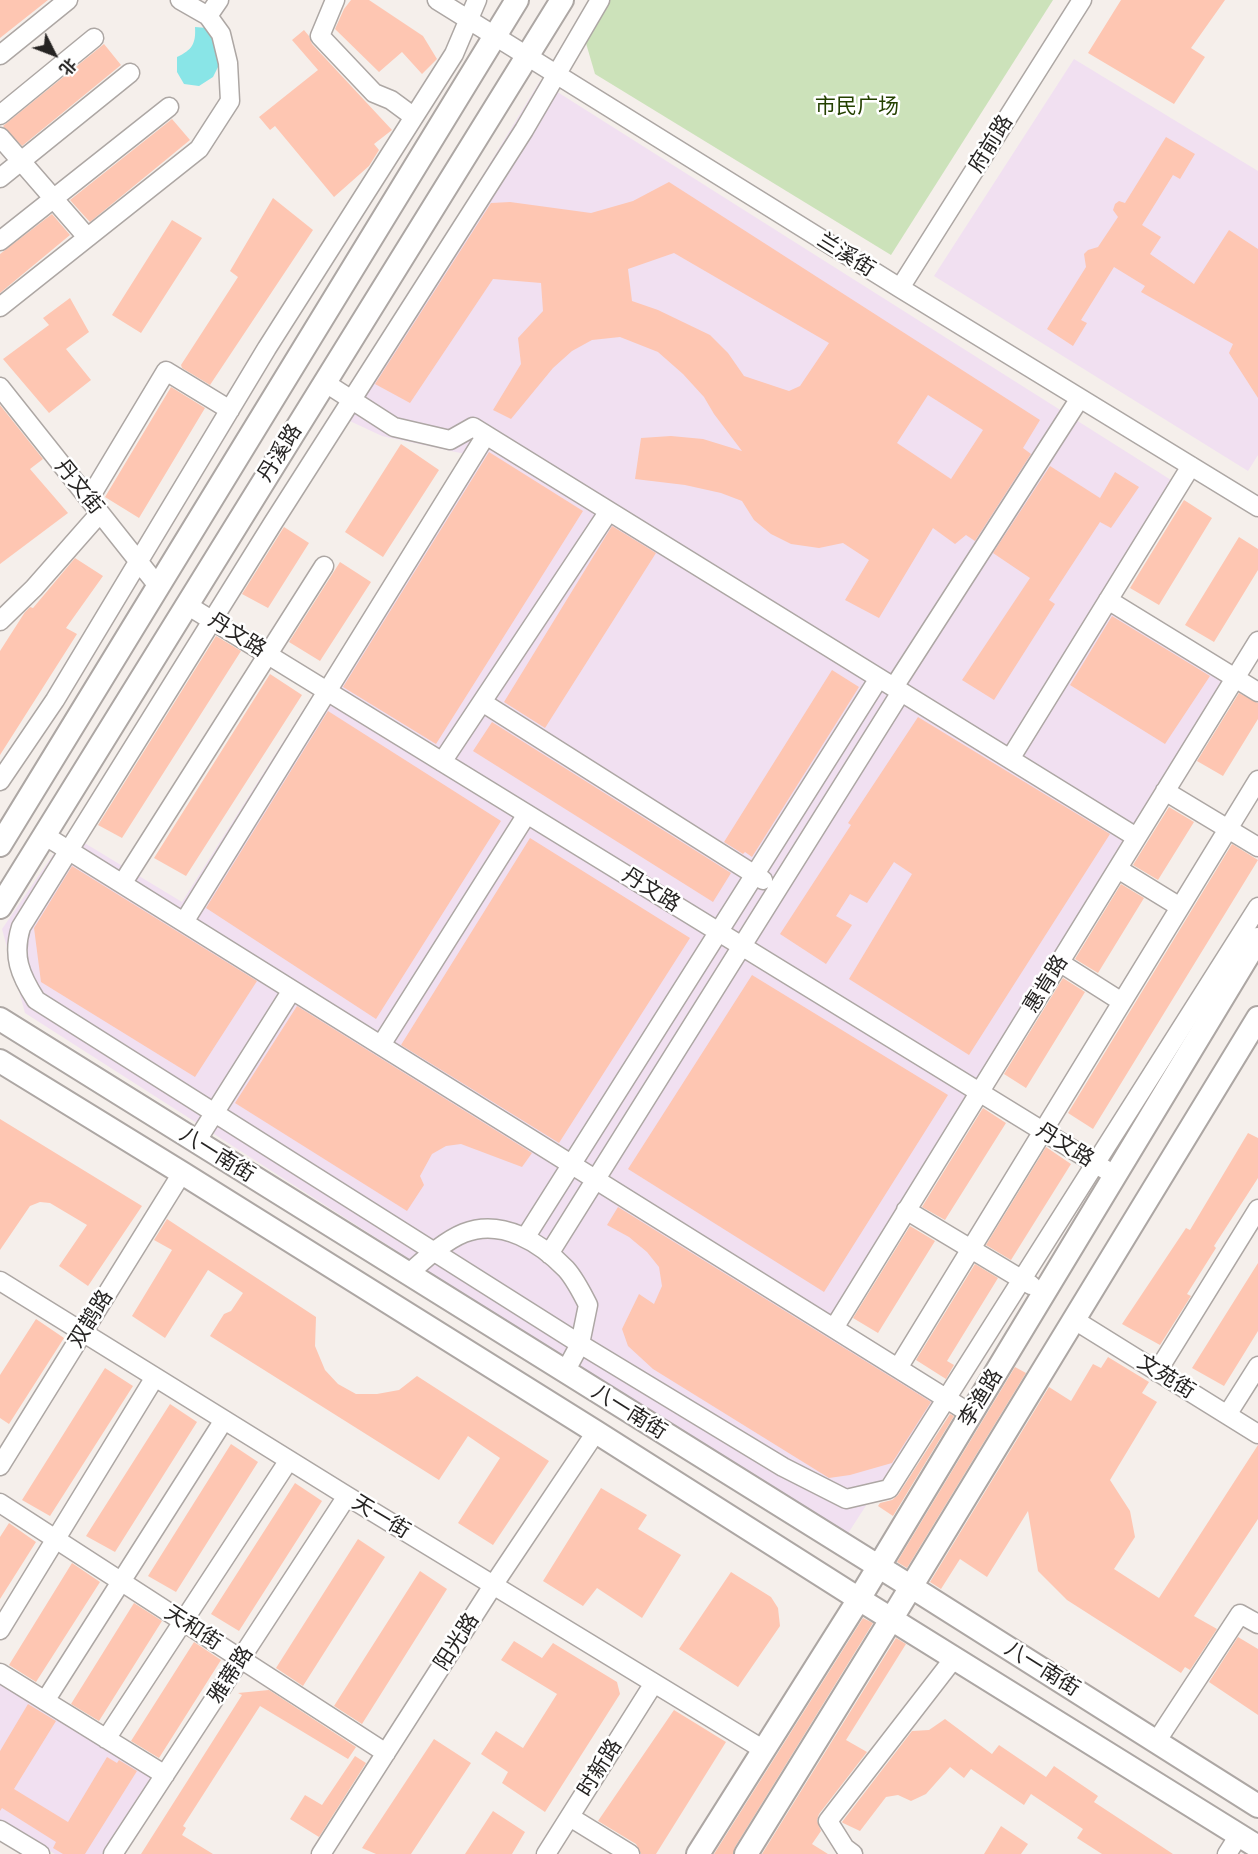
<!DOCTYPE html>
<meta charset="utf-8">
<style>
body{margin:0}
#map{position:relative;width:1258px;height:1854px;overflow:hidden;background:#f5efeb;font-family:Figtree,"Noto Sans SC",sans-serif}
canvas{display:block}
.north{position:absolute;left:24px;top:24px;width:60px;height:60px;-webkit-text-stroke:4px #fff;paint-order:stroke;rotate:132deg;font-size:16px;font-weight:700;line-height:24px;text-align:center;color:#262423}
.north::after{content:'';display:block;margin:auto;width:21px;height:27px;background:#262423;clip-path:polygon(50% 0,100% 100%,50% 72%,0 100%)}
</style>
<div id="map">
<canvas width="1258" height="1854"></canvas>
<div class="north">北</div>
</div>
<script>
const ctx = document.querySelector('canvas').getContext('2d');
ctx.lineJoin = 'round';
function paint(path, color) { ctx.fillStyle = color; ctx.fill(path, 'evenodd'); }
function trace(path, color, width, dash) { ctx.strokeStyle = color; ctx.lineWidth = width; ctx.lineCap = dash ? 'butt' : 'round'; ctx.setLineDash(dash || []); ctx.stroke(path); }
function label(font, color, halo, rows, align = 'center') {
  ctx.font = font + ' Figtree,"Noto Sans SC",sans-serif'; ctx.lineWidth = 5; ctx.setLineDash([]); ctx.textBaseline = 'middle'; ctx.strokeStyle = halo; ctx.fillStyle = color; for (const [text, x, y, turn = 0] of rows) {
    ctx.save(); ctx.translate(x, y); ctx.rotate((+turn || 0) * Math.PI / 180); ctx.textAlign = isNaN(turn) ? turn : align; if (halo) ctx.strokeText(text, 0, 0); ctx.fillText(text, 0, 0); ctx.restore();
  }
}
paint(new Path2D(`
 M1074 59 1258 171V455L1248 471 934 276Z
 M540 81 1171 480 1100 599 1225 680 831 1317 944 1385 845 1538 25 1013 2 929 68 833 182 902 465 454 382 436 337 415Z
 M0 1680 152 1776 102 1854H55L0 1821Z`), '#f1e0f1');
paint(new Path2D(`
 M604 0H1053L891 255 595 74 583 33Z`), '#cce2ba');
paint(new Path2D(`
 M195 27 207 28 217 43 222 59 213 77 199 86 184 84 177 72V57C192 50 196 44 195 27Z`), '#89e5e7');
paint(new Path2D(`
 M0 0H48L0 38Z
 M351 0H369L423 36 437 59 422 74 402 52 379 72 335 29 344 9Z
 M1121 0H1225L1191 48 1205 57 1174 104 1088 53Z
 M304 30 309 36 312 44 392 130 374 144 379 150 369 166 334 197 275 126 270 130 259 117 318 70 292 40Z
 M104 44 121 65 22 146 3 126Z
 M172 119 190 140 90 222 88 220 70 200Z
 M1166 137 1195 154 1180 179 1173 175 1142 225 1161 237 1150 254 1194 284 1229 230 1258 249V398L1229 353 1233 344 1141 292 1145 286 1114 267 1081 320 1087 323 1073 346 1047 329 1086 267 1084 254 1088 250 1098 247 1118 217 1113 210 1115 204 1119 201 1125 203Z
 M669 182 1040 420 1023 448 1031 454 975 541 966 535 955 544 933 528 879 618 845 600 869 560 843 543 819 548 791 544 771 534 754 520 742 501 721 493 685 485 635 479 641 438 671 436 703 439 742 451 714 414 704 397 683 374 658 352 620 337 592 340 572 351 553 368 511 419 493 410 521 364 518 338 543 311 541 283 493 279 410 403 375 384 491 203 510 202 591 213 633 201ZM674 253 829 343 800 386 789 391 744 376 728 353 710 335 658 310 632 301 628 269ZM928 395 983 430 951 479 897 443Z
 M273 198 313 230 210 385 182 368 181 365 238 277 230 271Z
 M52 214 70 235 0 293V254Z
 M172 220 202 238 141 333 112 315Z
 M70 298 89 332 66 349 91 380 49 413 3 359 49 325 43 318Z
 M171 387 205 408 139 518 105 497Z
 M0 405 43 459 30 469 68 513 0 564Z
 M401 444 439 470 383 557 345 532Z
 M489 452 583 511 436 744 343 687Z
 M1050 466 1100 498 1115 472 1139 487 1111 528 1100 522 1049 600 1055 604 994 700 962 680 1030 578 993 553Z
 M1184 500 1212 518 1159 605 1130 588Z
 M612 526 656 553 545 728 504 702Z
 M284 527 309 543 268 608 242 594Z
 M1239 537 1258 549V570L1214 642 1185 625Z
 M75 558 103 576 66 628 77 634 0 755V651L25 612 30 607 33 608Z
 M340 562 371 582 320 661 289 642Z
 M1112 616 1210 676 1165 744 1070 685Z
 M216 636 241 651 122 838 98 825Z
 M832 670 859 687 752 857 745 852 743 854 724 842Z
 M270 674 302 695 186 876 154 858Z
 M1239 693 1258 703V719L1223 776 1197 761Z
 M328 711 501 821 376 1019 206 908Z
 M918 717 1110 834 969 1055 849 979 912 874 894 862 867 903 850 894 836 916 852 925 826 964 780 934 851 825 848 823Z
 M492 722 731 873 713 902 473 751Z
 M1169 807 1194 822 1158 880 1133 865Z
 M530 838 690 938 559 1143 401 1045Z
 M1232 844 1258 860 1093 1129 1068 1113Z
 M72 866 257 981 195 1077 41 982 34 928Z
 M1121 884 1144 898 1098 973 1075 959Z
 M752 975 948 1095 824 1292 628 1169Z
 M1063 978 1085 992 1026 1088 1004 1074Z
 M297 1006 532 1153 522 1167 461 1144 446 1146 432 1154 420 1176 424 1185 407 1211 235 1103Z
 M983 1108 1006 1123 945 1220 922 1207Z
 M0 1119 142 1206 88 1286 59 1266 87 1225 50 1203 40 1202 30 1206 0 1250Z
 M1248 1133 1258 1138V1178L1214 1246 1216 1248 1187 1294 1191 1296 1160 1345 1122 1324 1186 1228 1190 1230Z
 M1046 1147 1071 1164 1011 1260 986 1245Z
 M618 1207 931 1402 892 1463 850 1475 829 1478 653 1369 628 1346 622 1329 639 1294 654 1304 662 1286 659 1267 647 1252 629 1237 607 1225Z
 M167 1219 316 1317 315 1346 325 1370 338 1384 356 1394H377L399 1390 417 1376 549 1461 493 1545 458 1523 500 1458 468 1436 439 1480 210 1336 224 1314 231 1311 243 1293 208 1270 165 1338 132 1316 172 1250 154 1240Z
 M910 1226 935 1241 878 1333 853 1318Z
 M1258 1263V1331L1224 1386 1192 1368Z
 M975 1264 998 1278 947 1361 954 1365 946 1379 916 1360Z
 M36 1319 64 1338 9 1424 0 1418V1375Z
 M1108 1357 1149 1382 1142 1393 1157 1402 1110 1480 1130 1511 1135 1537 1114 1569 1159 1598 1258 1445V1519L1194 1616 1217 1629 1190 1670 1185 1667 1181 1673 1067 1600 1038 1571 1028 1511 987 1577 960 1559 941 1589 930 1582 1049 1387 1071 1401 1093 1364 1101 1368Z
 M1015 1367 1026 1373 907 1568 897 1562Z
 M105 1368 133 1386 50 1516 22 1500Z
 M170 1404 197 1422 115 1552 86 1536Z
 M950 1414 954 1416 893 1516 878 1506 880 1503 892 1500 898 1495Z
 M231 1444 258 1462 176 1592 148 1576Z
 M295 1483 322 1501 239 1631 211 1614Z
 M601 1488 647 1515 638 1529 681 1555 642 1618 597 1588 583 1606 543 1581Z
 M9 1523 36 1542 0 1599V1537Z
 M358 1539 385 1557 303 1686 276 1668Z
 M72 1563 100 1582 36 1682 9 1665Z
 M420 1571 447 1589 362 1724 334 1706Z
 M731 1572 771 1597 778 1608 780 1626 738 1687 679 1649Z
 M134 1603 162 1621 99 1721 71 1704Z
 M863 1618 873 1623 735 1847 733 1854H714Z
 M1238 1637 1258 1649V1715L1209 1682Z
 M896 1638 906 1644 846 1740 867 1752 819 1814 817 1820 821 1831 812 1844 828 1854H762Z
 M514 1641 542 1658 553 1643 617 1682 620 1694 545 1812 502 1783 508 1772 481 1754 496 1731 523 1748 557 1694 501 1660Z
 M194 1642 221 1660 159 1758 131 1741Z
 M269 1690 356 1747 348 1759 260 1706 183 1826 186 1828 182 1835 213 1854H141L242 1695 238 1693Z
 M28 1704 56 1721 14 1789 68 1822 107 1757 117 1763 119 1760 137 1771 85 1854H63L53 1848 56 1842 2 1808 0 1811V1751Z
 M674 1710 726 1742 656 1854H641L636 1844 598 1821Z
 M945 1719 992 1754 999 1745 1046 1777 1054 1766 1098 1796 1094 1802 1173 1854H1102L1077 1838 1083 1829 1031 1794 1024 1805 971 1769 964 1778 950 1767 926 1794 911 1801 898 1795 886 1797 860 1831 843 1823 842 1822 912 1731 929 1730Z
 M434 1739 471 1763 411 1854H376L362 1848Z
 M355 1756 366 1763 319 1837 290 1819 305 1795 322 1805Z
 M493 1811 525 1832 512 1854H465Z
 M1001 1826 1028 1844 1021 1854H984Z`), '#fec6b2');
const minor = new Path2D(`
 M335 0 320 36 374 93 391 100 414 117
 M437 0 900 288 1258 507
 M600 0 524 130 273 523 21 927C12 956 20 975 36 1000L580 1344 783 1467 846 1499 889 1489 1258 907
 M208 16 219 0
 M0 55 68 0
 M0 115 94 38
 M0 137 87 237
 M0 178 130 73
 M0 241 169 107
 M900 288 1082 0
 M0 307 199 149 230 101 228 63 221 34 208 16 180 0
 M324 382 394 427 450 440 473 427 1136 837
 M0 387 158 586
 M89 499 166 371 230 410
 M1108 600 1258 692
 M187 605 1106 1170
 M0 621 34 588 100 513
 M894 687 1080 398
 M482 702 763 880
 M1010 759 1191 466
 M442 762 609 511
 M0 781 55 700 267 348 454 54 477 0
 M1165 791 1258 847
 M44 835 971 1414
 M1118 869 1180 907
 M122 884 324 566
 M184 922 486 435
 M1059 962 1122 1002
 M381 1045 527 814
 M196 1142 292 990
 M906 1210 1031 1285
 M525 1238 879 678
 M549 1254 901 692
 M408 1274C424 1260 444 1241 464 1233 502 1218 541 1243 566 1269 575 1279 582 1293 588 1305L580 1344 565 1372
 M0 1281 347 1496 764 1750
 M1073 1319 1258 1434
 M834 1328 1258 641
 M898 1368 1258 780
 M1157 1372 1258 1209
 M1227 1415 1258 1366
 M0 1466 182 1173
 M0 1503 386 1753
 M0 1630 155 1377
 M0 1673 165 1775
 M45 1701 224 1420
 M106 1739 289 1460
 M1156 1742 1240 1614 1258 1624
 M570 1817 630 1854
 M0 1830 40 1854
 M113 1854 347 1496
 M321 1854 494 1584 596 1432
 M546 1854 654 1683
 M853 1854 845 1848 828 1821 955 1657
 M1227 1854 1239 1835`);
const major = new Path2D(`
 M0 845 517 0
 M0 907 562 0
 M0 1019 910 1586 1258 1806
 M0 1061 182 1173 596 1432 859 1599 1258 1847
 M698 1854 859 1599 1258 939
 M746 1854 892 1618 1258 1018`);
trace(minor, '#ada7a4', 21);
trace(major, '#ada7a4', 26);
trace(minor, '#fff', 18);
trace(major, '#fff', 22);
label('21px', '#244000', '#fff', [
 ["市民广场",857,107]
]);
label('21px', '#262423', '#fff', [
 ["府前路",991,144,-58],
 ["兰溪街",846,255,32],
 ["丹溪路",280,453,-58],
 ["丹文街",79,487,51],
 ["丹文路",237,635,32],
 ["丹文路",651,890,32],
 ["惠肯路",1046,984,-58],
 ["丹文路",1065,1145,32],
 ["八一南街",217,1155,32],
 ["双鹊路",91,1319,-58],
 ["文苑街",1166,1377,32],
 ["李渔路",981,1398,-59],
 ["八一南街",629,1412,32],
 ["天一街",381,1517,31],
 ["天和街",193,1628,33],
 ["阳光路",457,1642,-57],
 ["八一南街",1042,1669,32],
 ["雅蒂路",231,1675,-57],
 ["时新路",600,1768,-58]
]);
</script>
